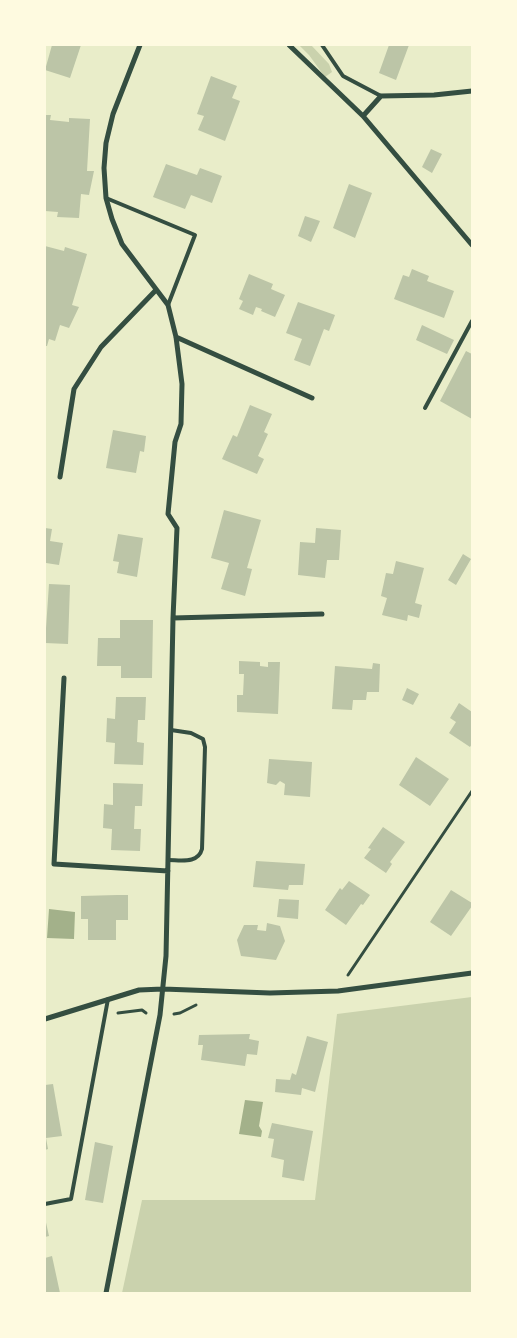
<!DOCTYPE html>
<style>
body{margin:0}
#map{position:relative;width:517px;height:1338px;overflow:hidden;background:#e9edc9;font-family:Ubuntu,sans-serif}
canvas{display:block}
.frame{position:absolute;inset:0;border:46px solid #fefae0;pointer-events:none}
</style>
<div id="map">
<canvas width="517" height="1338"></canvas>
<div class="frame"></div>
</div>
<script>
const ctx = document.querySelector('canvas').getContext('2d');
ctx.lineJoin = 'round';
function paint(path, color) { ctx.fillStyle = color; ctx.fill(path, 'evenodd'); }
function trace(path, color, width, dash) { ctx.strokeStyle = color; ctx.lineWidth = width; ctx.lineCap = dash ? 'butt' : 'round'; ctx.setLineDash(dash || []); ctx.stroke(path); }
paint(new Path2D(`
 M299 45H311L329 64 332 72 325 77 309 55Z
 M472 997V1293H122L142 1200H315L337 1014Z`), '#cad2ad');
paint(new Path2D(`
 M49 909 75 912 74 939 47 938Z
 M245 1100 263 1102 259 1126 262 1131 261 1137 239 1134Z`), '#a3b18a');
paint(new Path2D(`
 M52 45H81L70 78 45 70Z
 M389 45H409L396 80 379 73Z
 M211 76 237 86 232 98 240 101 225 141 198 130 204 116 197 114Z
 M45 115H51L50 120 69 122V118L90 119 87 171H94L89 195 81 194 79 218 57 217 58 212 45 211Z
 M431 149 442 154 432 173 422 167Z
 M166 164 197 175 200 168 222 176 212 203 191 195 185 209 153 197Z
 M349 184 372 193 355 238 333 228Z
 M305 216 320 221 311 242 298 236Z
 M45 246 64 251 65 247 87 254 72 305 79 307 69 328 60 325 55 341 49 339 47 346H45Z
 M412 269 429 276 427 281 454 291 444 318 394 299 403 275 409 277Z
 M249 274 273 284 271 289 285 295 275 317 261 311 262 309 256 307 253 315 239 309 243 301 239 299Z
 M298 302 335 315 329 331 324 329 310 366 294 360 302 339 286 333Z
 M422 325 454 340 447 354 416 340Z
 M466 351 472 354V419L440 401Z
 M250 405 272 414 264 432 268 434 258 456 264 459 257 474 222 459 233 435 237 437Z
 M113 430 146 436 144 452 140 451 136 473 106 468Z
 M224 510 261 520 247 568 252 569 245 596 221 589 229 563 211 558Z
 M45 528 52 529 50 541 63 543 59 565 46 563Z
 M316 528 341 530 339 560H327L325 578 298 575 300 542 315 543Z
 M118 534 143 538 137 577 117 573 119 562 113 561Z
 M463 554 471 559 456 585 448 580Z
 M396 561 424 568 415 603 422 605 419 618 408 615 407 621 382 615 387 598 381 596 386 573 393 574Z
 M49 584 70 585 68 644 45 643Z
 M120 620H153L152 678H121V666H97L98 638H120Z
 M239 661 260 662V666L268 667V662H280L278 714 237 712V695H243L244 674H239Z
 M373 663 380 664 379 692H367L366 700H353L352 710 332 709 335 666 372 669Z
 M407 688 419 694 413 705 402 700Z
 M116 697H146L145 720H138L137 742 144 743 143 765 114 764 115 743 106 742 107 718 115 719Z
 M459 703 472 712V744L470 747 449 733 456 722 450 718Z
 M416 757 449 779 430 806 399 785Z
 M269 759 312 762 310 797 284 795 285 784 280 781 276 785 267 783Z
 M113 783 143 784 142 806H135L134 829H141L140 851 111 850 112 829 103 828 104 804 113 805Z
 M383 827 405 842 390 862 392 864 386 873 364 858 371 849 368 848Z
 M256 861 305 864 303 885H289L288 890 253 887Z
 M349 881 370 895 363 905 361 904 346 925 325 910 340 888 342 890Z
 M451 890 472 903V906L451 936 430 922Z
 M117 895H128V920H116V940H88V919H81V896Z
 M279 899 299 900 298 919 277 917Z
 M267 923 280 926 285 941 276 960 241 956 237 940 244 925H258L257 930 266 931Z
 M250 1034 249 1039 259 1041 257 1055 247 1054 245 1066 201 1060 203 1045H198L199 1035Z
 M307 1036 328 1042 315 1092 302 1088 301 1095 275 1092 276 1079 290 1080 292 1073 296 1075Z
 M53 1084 62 1136 46 1138 48 1149 45 1150V1085Z
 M272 1123 313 1131 304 1181 282 1177 284 1160 271 1157 274 1139 268 1138Z
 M95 1142 113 1146 103 1203 85 1200Z
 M45 1218 49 1236 45 1237Z
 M52 1256 60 1293H45V1258Z`), '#bcc5a7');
trace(new Path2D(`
 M348 975 472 791
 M118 1013 142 1010 146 1013
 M174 1014 180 1013 196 1005`), '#344e41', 3);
trace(new Path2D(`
 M322 45 343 76 381 96
 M106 198 195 235 168 305
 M425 408 472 321
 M168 860C181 860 198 864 202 849L205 747 203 739 191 733 171 730
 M45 1204 71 1199 108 999`), '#344e41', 4);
trace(new Path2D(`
 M289 45 363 116 472 245
 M363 116 381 96 434 95 472 91
 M176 337 312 398
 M60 477 74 389 101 347 156 290
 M173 618 322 614
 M64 678 54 864 168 871
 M45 1019 139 990 163 989 270 993 338 991 472 973
 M106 1293 160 1015 166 956 173 618 177 528 168 514 175 442 181 424 182 384 176 337 168 305 122 244 112 219 106 198 104 168 106 143 113 114 140 45`), '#344e41', 5);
</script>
